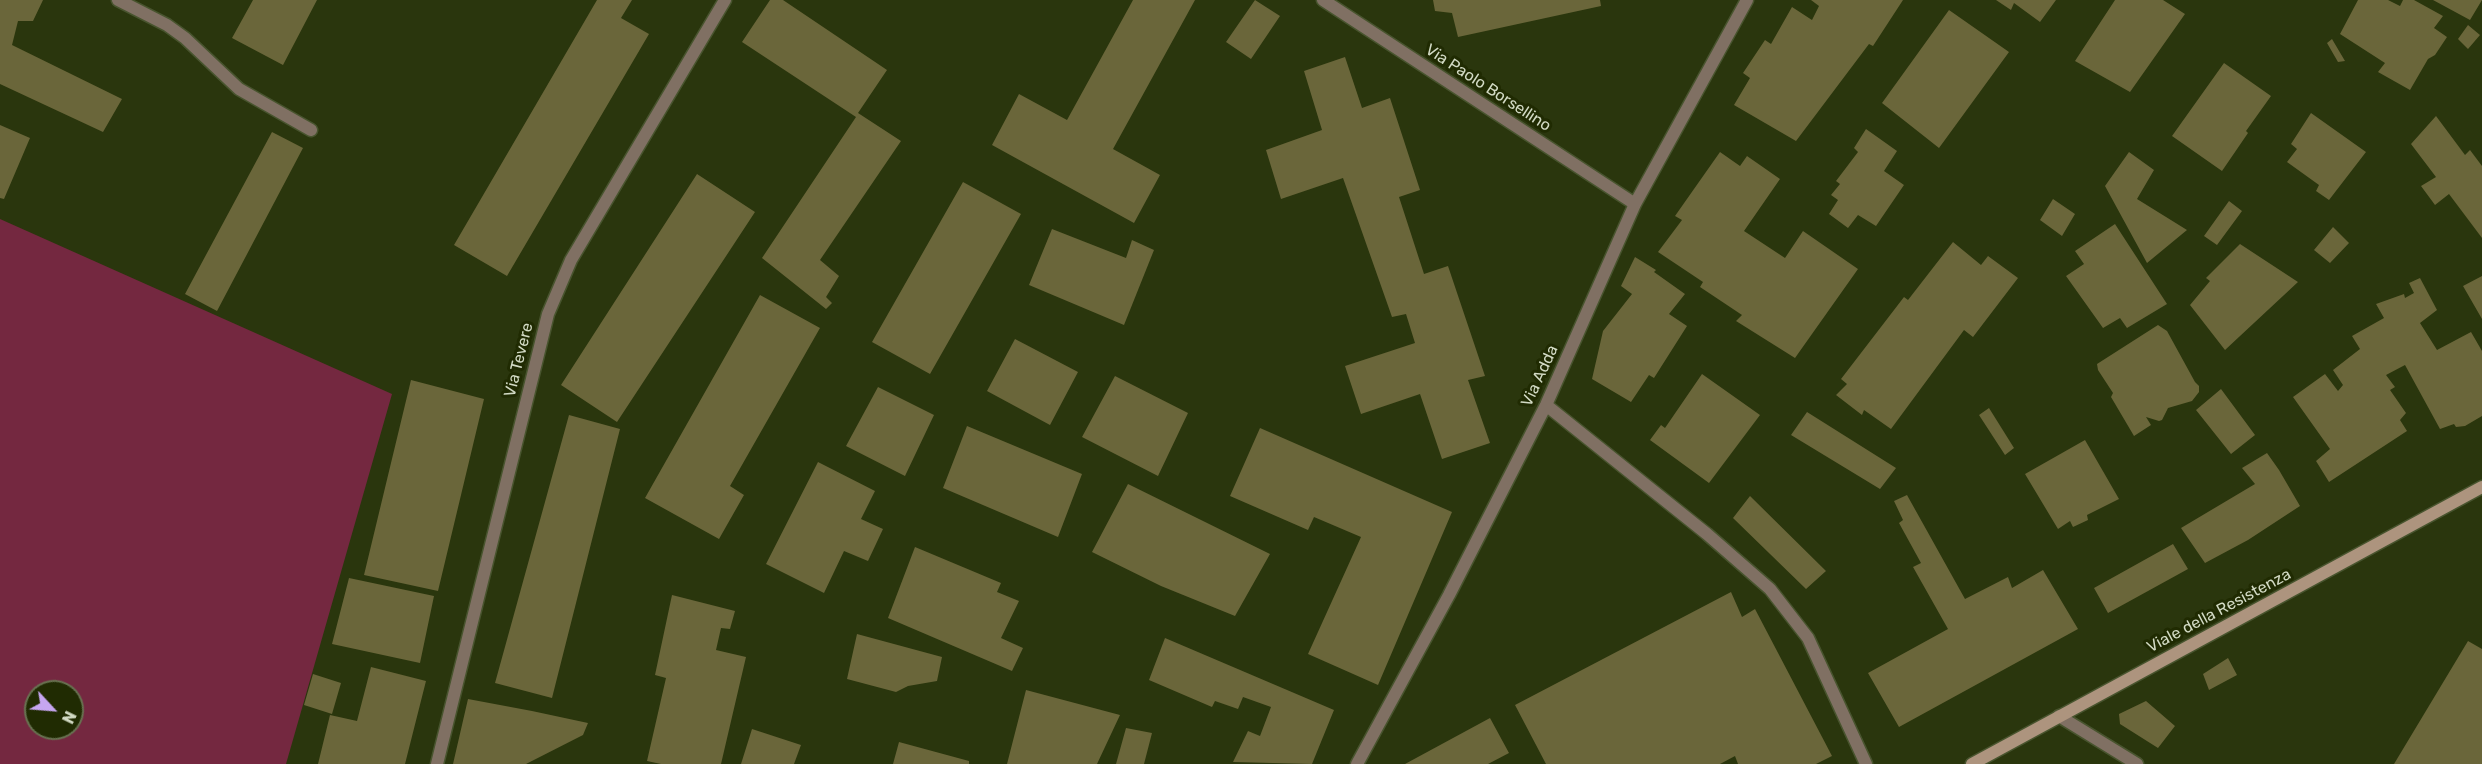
<!DOCTYPE html>
<style>
body{margin:0}
#map{position:relative;width:2482px;height:764px;overflow:hidden;background:#2a360d;font-family:Rubik,sans-serif}
canvas{display:block}
.north{position:absolute;left:24px;top:680px;width:60px;height:60px;box-sizing:border-box;background:#202b02;border:2px solid #677150;border-radius:50%;rotate:116deg;font-size:16px;font-weight:700;line-height:24px;text-align:center;color:#d2dac4}
.north::after{content:'';display:block;margin:auto;width:21px;height:27px;background:#c6a6f0;clip-path:polygon(50% 0,100% 100%,50% 72%,0 100%)}
</style>
<div id="map">
<canvas width="2482" height="764"></canvas>
<div class="north">N</div>
</div>
<script>
const ctx = document.querySelector('canvas').getContext('2d');
ctx.lineJoin = 'round';
function paint(path, color) { ctx.fillStyle = color; ctx.fill(path, 'evenodd'); }
function trace(path, color, width, dash) { ctx.strokeStyle = color; ctx.lineWidth = width; ctx.lineCap = dash ? 'butt' : 'round'; ctx.setLineDash(dash || []); ctx.stroke(path); }
function label(font, color, halo, rows, align = 'center') {
  ctx.font = font + ' Rubik,sans-serif'; ctx.lineWidth = 6; ctx.setLineDash([]); ctx.textBaseline = 'middle'; ctx.strokeStyle = halo; ctx.fillStyle = color; for (const [text, x, y, turn = 0] of rows) {
    ctx.save(); ctx.translate(x, y); ctx.rotate((+turn || 0) * Math.PI / 180); ctx.textAlign = isNaN(turn) ? turn : align; if (halo) ctx.strokeText(text, 0, 0); ctx.fillText(text, 0, 0); ctx.restore();
  }
}
paint(new Path2D(`
 M0 219 392 394 286 764H0ZM36 692H72V728H36Z`), '#742840');
paint(new Path2D(`
 M0 0H43L33 21H18L12 45 122 99 103 132 0 84Z
 M253 0H317L283 65 232 38Z
 M597 0H632L621 18 649 34 507 276 454 245Z
 M770 0H783L887 70 858 113 901 141 820 260 839 276 826 297 832 303 826 309 762 258 856 117 742 42Z
 M1133 0H1195L1113 149 1160 175 1134 223 992 145 1019 94 1067 120Z
 M1255 0 1280 16 1251 59 1226 42Z
 M1433 0H1600L1601 6 1458 37 1452 13 1435 11Z
 M1811 0H1903L1873 46 1869 44 1796 141 1734 105 1750 78 1743 73 1765 40 1771 44 1792 7 1812 20 1819 6Z
 M1996 0H2056L2040 22 2014 3 2011 10Z
 M2115 0H2163L2185 14 2130 92 2075 61Z
 M2358 0H2388L2400 6 2403 0H2414L2443 16 2434 28 2447 37 2435 55 2428 59 2410 90 2378 72 2385 63 2340 34Z
 M2433 0H2482L2470 20Z
 M1949 10 2009 52 1939 148 1882 103Z
 M2468 25 2480 35 2468 49 2458 39Z
 M2332 39 2345 61 2338 62 2327 43Z
 M1345 57 1362 108 1390 98 1420 190 1399 197 1424 274 1448 266 1485 376 1468 380 1490 443 1442 459 1420 394 1361 414 1345 366 1415 343 1406 314 1392 317 1343 178 1281 199 1266 150 1322 130 1304 71Z
 M2224 63 2271 96 2246 131 2248 133 2222 171 2172 136Z
 M2311 113 2366 152 2329 200 2316 191 2319 185 2287 162 2297 149 2291 144Z
 M2436 116 2465 155 2470 150 2482 166V238L2449 194 2435 205 2421 186 2436 177 2411 144Z
 M0 125 30 138 4 199 0 198Z
 M1866 129 1897 151 1884 171 1904 185 1876 226 1858 215 1848 228 1829 214 1838 200 1831 195 1840 184 1836 181 1858 152 1854 148Z
 M272 132 303 148 217 311 185 294Z
 M1720 152 1740 166 1747 156 1780 179 1744 231 1785 258 1803 231 1858 269 1795 358 1736 321 1742 315 1700 287 1703 282 1658 252 1682 220 1675 216Z
 M2129 152 2154 170 2137 199 2187 230 2147 263 2105 186Z
 M697 174 755 212 617 422 561 385Z
 M963 182 1021 214 930 374 872 342Z
 M2053 199 2075 214 2062 236 2040 220Z
 M2229 201 2242 211 2217 245 2204 236Z
 M2115 224 2167 304 2127 328 2120 318 2103 328 2066 276 2084 264 2075 251Z
 M2333 227 2349 243 2330 263 2314 250Z
 M1052 229 1126 258 1132 240 1154 250 1124 325 1029 285Z
 M1953 242 1981 265 1988 256 2018 278 1973 337 1964 330 1891 429 1864 410 1862 415 1836 395 1847 384 1841 379 1904 297 1908 300Z
 M2240 244 2298 282 2225 350 2190 305 2210 281 2206 278Z
 M1635 257 1656 270 1654 272 1685 294 1669 314 1687 326 1654 378 1649 375 1631 402 1592 379 1603 331 1632 294 1621 286Z
 M2482 276V319L2463 286Z
 M2420 278 2437 310 2420 323 2437 350 2471 332 2482 351V416L2465 426 2456 427 2454 424 2440 429 2405 365 2386 375 2395 387 2390 390 2406 413 2400 420 2407 431 2329 482 2316 461 2330 449 2293 397 2325 374 2338 391 2343 385 2333 370 2360 349 2352 336 2384 318 2376 304 2404 294 2405 298 2414 293 2409 283Z
 M760 295 820 328 730 486 744 495 719 539 645 498Z
 M2158 325 2167 331 2195 382 2199 386V392L2192 401 2168 408 2162 420 2159 421 2146 417 2151 425 2134 436 2111 397 2113 393 2098 370 2097 364Z
 M1015 339 1078 372 1050 425 987 391Z
 M1702 374 1760 415 1709 483 1650 440 1661 425 1665 428Z
 M1115 376 1188 413 1158 476 1082 437Z
 M411 380 484 399 438 591 364 575Z
 M878 387 934 415 905 476 846 446Z
 M2221 389 2255 435 2231 454 2196 410Z
 M1989 408 2014 448 2005 455 1979 415Z
 M1807 412 1896 468 1880 489 1791 435Z
 M569 415 620 429 552 698 495 683Z
 M967 426 1082 474 1058 537 943 488Z
 M1260 428 1452 512 1378 685 1308 654 1361 537 1314 517 1308 530 1230 496Z
 M2085 440 2119 499 2087 515 2088 520 2073 527 2070 521 2058 529 2025 474Z
 M2267 453 2279 470 2300 506 2248 540 2205 563 2181 528 2255 484 2242 468Z
 M818 462 875 491 861 519 883 529 868 561 844 551 824 593 766 564Z
 M1128 484 1270 554 1235 616 1161 586 1092 552Z
 M1907 495 1965 599 2008 577 2012 588 2043 570 2078 629 1899 727 1868 673 1948 629 1913 567 1921 563 1899 523 1903 520 1894 501Z
 M1750 496 1826 571 1806 589 1733 518Z
 M2173 544 2188 569 2108 613 2094 588Z
 M915 547 1001 583 997 592 1019 601 1001 638 1023 648 1012 671 888 618Z
 M349 578 434 596 420 663 332 644Z
 M1731 592 1742 617 1755 609 1832 756 1816 764H1738L1735 756 1720 764H1546L1515 705Z
 M672 595 735 611 730 629 721 628 716 650 746 657 721 764H661L647 761 666 678 655 675Z
 M857 634 942 657 937 681 908 686 896 692 847 679Z
 M1165 638 1334 710 1312 764 1233 762 1248 731 1260 736 1271 707 1243 697 1238 709 1215 701 1212 707 1149 680Z
 M2468 641 2482 649V764H2394Z
 M2228 658 2237 675 2209 690 2203 674Z
 M371 667 426 681 405 764H318L330 715 357 721Z
 M313 674 341 683 332 714 304 705Z
 M1026 690 1120 715 1097 764H1007Z
 M468 699 532 711 588 723 583 735 526 764H453Z
 M2146 701 2175 726 2158 748 2120 724 2119 714Z
 M1490 718 1509 753 1488 764H1405Z
 M1126 728 1152 733 1144 764H1116Z
 M752 729 801 745 794 764H741Z
 M899 742 969 761V764H893Z`), '#6a663a');
const minor = new Path2D(`
 M118 0 167 25 185 38 239 89 311 130
 M1323 0 1635 204
 M1546 405 1707 534 1770 589 1808 638 1866 764
 M2059 716 2137 764
 M437 764 548 314 571 260 725 0
 M1357 764 1449 595 1546 405 1635 204 1747 0`);
const secondary = new Path2D(`
 M1972 764 2482 487`);
trace(minor, '#48542e', 15);
trace(secondary, '#48542e', 15);
trace(minor, '#807063', 12);
trace(secondary, '#ad947e', 12);
label('16px', '#d2dac4', '#202b02', [
 ["Via Paolo Borsellino",1488,88,33],
 ["Via Tevere",519,360,-76],
 ["Via Adda",1540,376,-65],
 ["Viale della Resistenza",2219,611,-28]
]);
</script>
